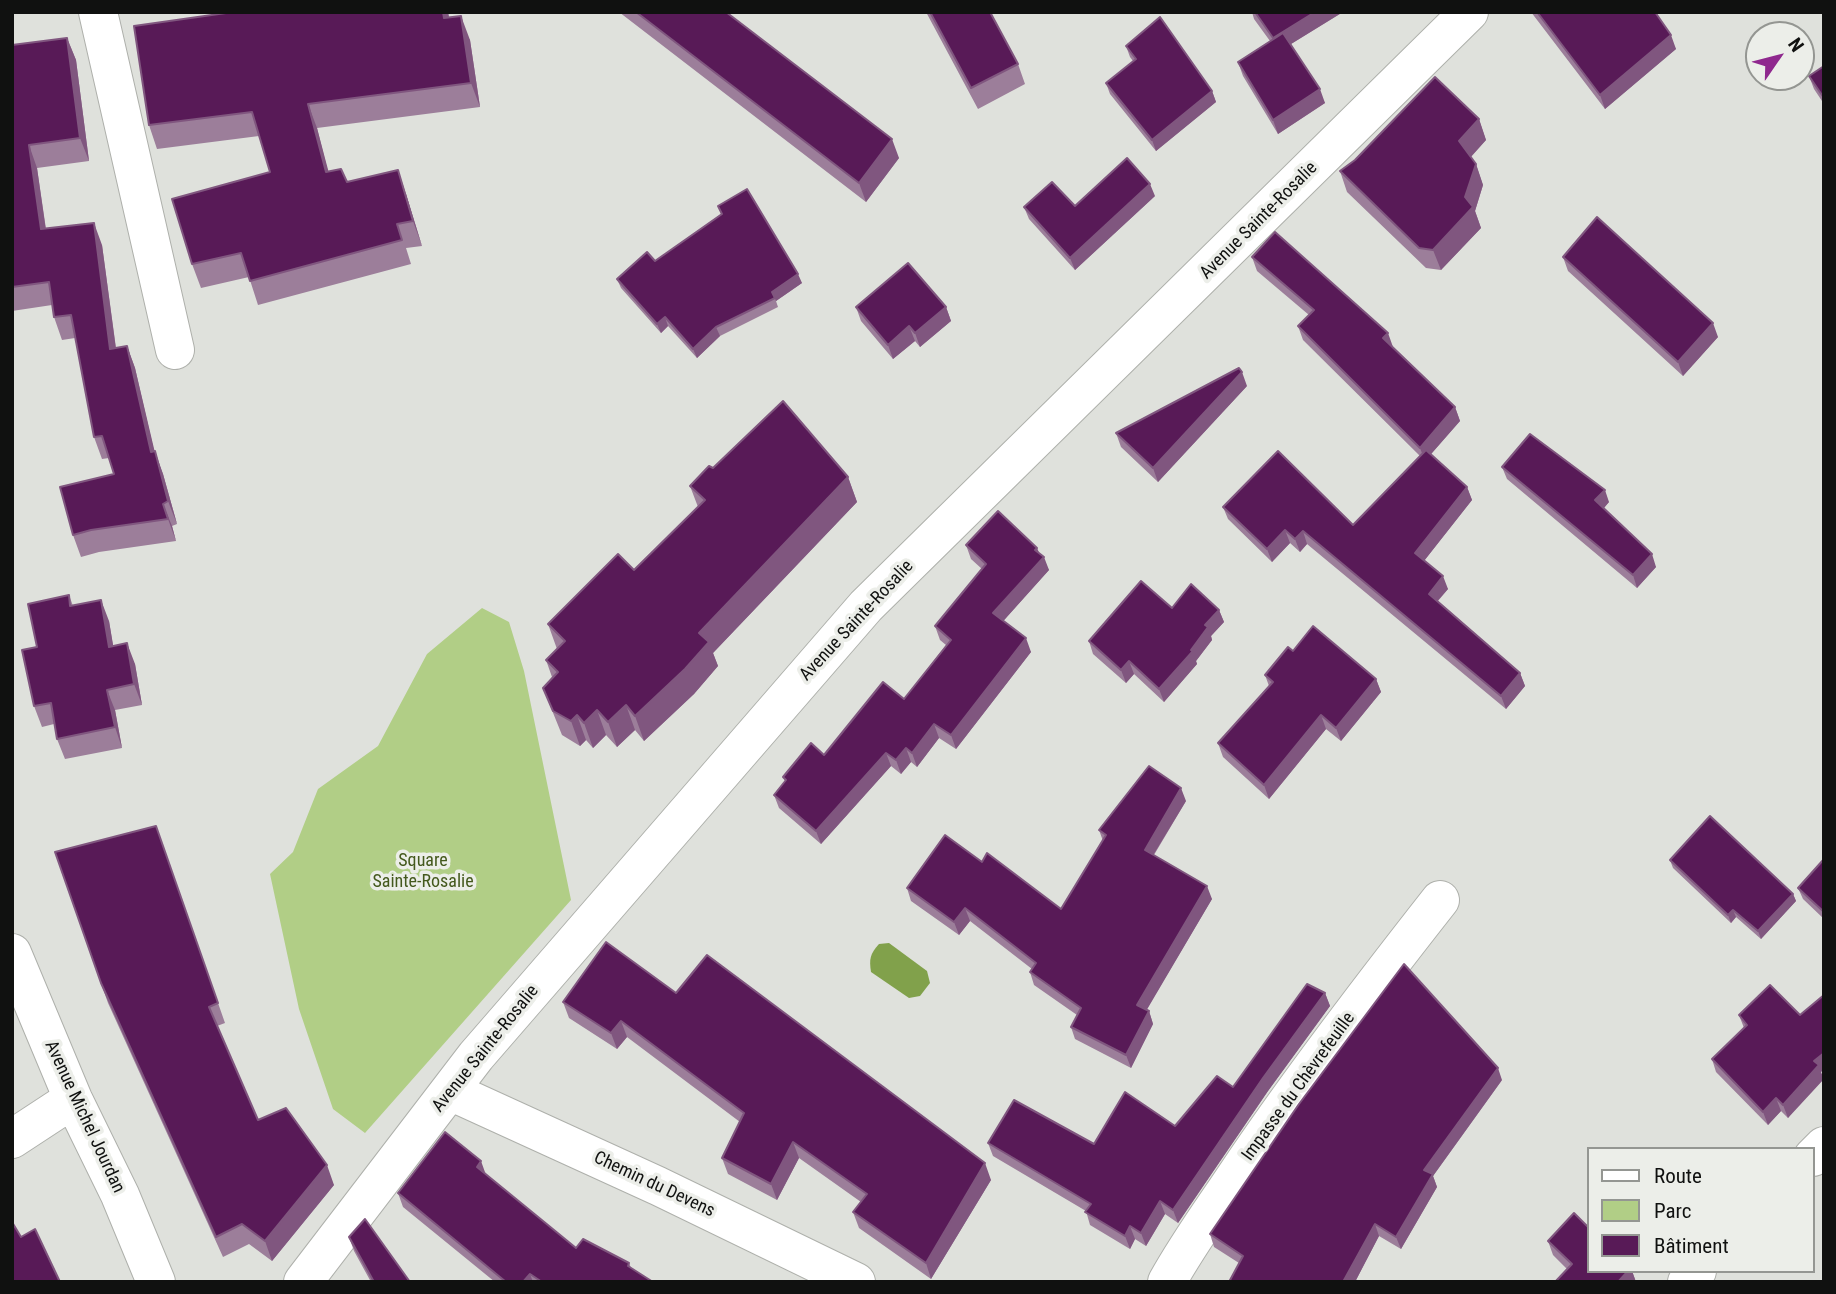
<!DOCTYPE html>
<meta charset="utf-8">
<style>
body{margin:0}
#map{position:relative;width:1836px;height:1294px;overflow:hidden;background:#dfe1dc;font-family:"Roboto Condensed",sans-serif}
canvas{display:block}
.frame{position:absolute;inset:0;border:14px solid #101110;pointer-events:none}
.legend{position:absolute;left:1587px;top:1147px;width:228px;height:126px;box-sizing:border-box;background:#eceee9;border:2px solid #949692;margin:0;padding:9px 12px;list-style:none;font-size:21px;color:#101110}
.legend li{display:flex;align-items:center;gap:14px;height:35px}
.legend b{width:35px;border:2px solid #949692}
.north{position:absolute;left:1745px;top:21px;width:70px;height:70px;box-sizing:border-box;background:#eceee9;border:2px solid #949692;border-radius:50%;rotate:55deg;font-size:19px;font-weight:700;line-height:28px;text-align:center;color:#101110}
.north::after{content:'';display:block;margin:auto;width:24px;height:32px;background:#8f288e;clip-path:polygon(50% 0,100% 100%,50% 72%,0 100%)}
</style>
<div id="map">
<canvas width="1836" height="1294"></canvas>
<div class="frame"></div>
<ul class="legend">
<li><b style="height:9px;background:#fff"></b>Route</li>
<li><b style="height:19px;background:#b1ce86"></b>Parc</li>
<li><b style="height:19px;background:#581a57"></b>Bâtiment</li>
</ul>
<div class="north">N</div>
</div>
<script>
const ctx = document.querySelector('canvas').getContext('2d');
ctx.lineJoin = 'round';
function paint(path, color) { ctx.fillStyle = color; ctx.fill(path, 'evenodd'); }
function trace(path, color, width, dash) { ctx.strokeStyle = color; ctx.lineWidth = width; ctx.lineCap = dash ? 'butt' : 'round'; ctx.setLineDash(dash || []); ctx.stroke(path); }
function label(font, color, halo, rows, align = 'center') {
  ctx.font = font + ' "Roboto Condensed",sans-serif'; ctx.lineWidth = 7; ctx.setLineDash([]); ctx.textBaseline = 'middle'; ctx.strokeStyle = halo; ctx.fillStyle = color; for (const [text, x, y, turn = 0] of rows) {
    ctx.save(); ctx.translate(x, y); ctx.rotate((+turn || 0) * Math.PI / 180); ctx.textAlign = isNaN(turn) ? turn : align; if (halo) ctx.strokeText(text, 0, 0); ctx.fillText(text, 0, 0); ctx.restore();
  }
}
paint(new Path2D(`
 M482 608 509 622 524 671 571 900 365 1133 333 1109 299 1009 270 874 293 852 318 789 378 746 427 654Z`), '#b1ce86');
paint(new Path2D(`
 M889 943 927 971 930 983 920 996 909 998 871 972C869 959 870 954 879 944Z`), '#81a14b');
const minor = new Path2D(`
 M98 12 175 350
 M12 953 73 1099 120 1195 156 1282
 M450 1091 658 1186 856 1282
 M12 1139 73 1099
 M1813 1157 1824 1146
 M303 1282 476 1056 866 606 1469 12
 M1167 1282C1188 1244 1213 1210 1237 1174 1300 1080 1370 989 1440 900
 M1687 1282 1697 1271`);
trace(minor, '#aeb0ab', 40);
trace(minor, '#fff', 38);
paint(new Path2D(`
 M233 12H448L449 17 470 40 480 107 317 128 328 172 347 182 406 194 422 246 406 248 411 264 258 305 249 277 201 288 192 264 270 172 259 136 157 149 149 125Z
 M619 12H726L899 158 866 202Z
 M926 12H990L1018 64 1025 84 978 109Z
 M1252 12H1343L1291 44 1325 103 1278 134 1243 76 1238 62 1270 41 1254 19Z
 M1531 12H1655L1676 49 1605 109Z
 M67 38 76 60 89 161 37 168 46 229 102 245 116 348 127 346 135 368 154 451 163 474 177 524 172 526 176 541 99 552 81 557 73 535 114 474 109 458 102 459 94 437 75 338 62 340 54 317 52 305 12 311V45Z
 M1126 46 1212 91 1216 102 1156 151 1110 94 1106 83 1133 61 1130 57Z
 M1824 66V104L1814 89 1809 76Z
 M1479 119 1486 140 1471 157 1476 164 1483 185 1475 211 1481 228 1441 270 1426 268 1347 192 1340 171Z
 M1155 196 1075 270 1029 219 1024 207 1075 206Z
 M718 206 802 283 776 301 778 307 720 336 697 358 668 326 661 333 621 288 617 279 655 261 721 214Z
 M1252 257 1393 347 1455 407 1460 421 1431 454 1467 487 1472 500 1424 561 1448 589 1438 601 1520 673 1525 686 1506 709 1307 544 1300 552 1290 543 1272 562 1228 519 1223 507 1353 525 1420 456 1303 340 1298 326 1309 315 1257 271Z
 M1563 257 1718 337 1683 376 1568 271Z
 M856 307H946L951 321 920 347 915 341 893 359 861 321Z
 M1247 386 1158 482 1121 447 1116 433Z
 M1502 467 1609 502 1603 508 1656 567 1637 588 1507 479Z
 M713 468 848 477 857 502 713 653 718 666 694 694 644 741 635 730 617 747 606 735 593 748 586 740 580 746 562 735 543 688 552 677 546 660 557 649 548 624 634 570 698 507 690 486Z
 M966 545 1039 553 1049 570 1003 621 1031 652 956 749 939 738 917 767 911 762 901 774 891 766 821 844 779 808 774 795 785 781 783 777 824 755 904 699 946 645 940 640 935 626 982 569 971 559Z
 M69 595 73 606 109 621 113 646 135 664 142 705 115 710 122 748 65 759 57 739 54 724 42 727 34 706 37 647Z
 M1172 608 1219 610 1224 622 1211 636 1212 640 1196 661 1197 664 1164 702 1134 674 1126 683 1093 654 1089 641Z
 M1265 675 1376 679 1381 692 1341 741 1326 729 1269 799 1223 757 1218 743 1269 686Z
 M1186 801 1154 855 1212 899 1146 1010 1149 1011 1153 1024 1131 1068 1075 1039 1071 1027 1077 1015 1034 985 1030 972 1032 969 970 921 959 935 911 901 907 888 982 862 1061 909 1103 841 1099 830Z
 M156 826 225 1023 217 1026 258 1120 334 1185 272 1261 249 1244 223 1257 108 1003 55 852Z
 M1824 859V919L1803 899 1798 888Z
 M1670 860 1793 894 1796 901 1761 939 1736 917 1731 923 1673 868Z
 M676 993 991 1180 931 1279 859 1228 853 1212 861 1202 799 1158 777 1200 728 1174 722 1158 740 1122 627 1037 617 1049 569 1018 563 1002Z
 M1325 993 1330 1006 1268 1091 1178 1223 1165 1214 1146 1246 1135 1239 1130 1249 1090 1225 1086 1211 993 1156 988 1143 1094 1144 1175 1126 1233 1087Z
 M1739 1015 1821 1072 1788 1118 1781 1111 1768 1125 1716 1072 1712 1059 1744 1028Z
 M1502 1080 1433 1176 1437 1187 1401 1249 1379 1236 1355 1282H1229L1239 1263 1214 1247 1210 1234Z
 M486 1175 576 1248 629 1263 631 1268 653 1282H495L403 1207 398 1193Z
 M349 1237 410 1282H371L354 1251Z
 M1548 1241 1589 1271H1632L1636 1282 1567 1269 1553 1255Z`), '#9c7e9a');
paint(new Path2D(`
 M443 12H448L453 42 444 18Z
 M1315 12H1343L1278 52 1273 38Z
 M461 16 470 40 480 107 471 83Z
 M1671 35 1676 49 1605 109 1600 95Z
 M67 38 76 60 89 161 80 138Z
 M1320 89 1325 103 1278 134 1273 120Z
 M1212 91 1216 102 1156 151 1152 140Z
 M308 104 317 128 335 196 326 172Z
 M1479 119 1486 140 1467 161 1459 141Z
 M892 139 899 158 866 202 859 183Z
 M29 145 37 168 49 252 41 229Z
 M1476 164 1483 185 1475 211 1481 228 1441 270 1433 250 1465 197Z
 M398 170 406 194 422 246 413 221Z
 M1150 184 1155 196 1075 270 1070 258Z
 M94 223 102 245 119 372 110 349Z
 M798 274 802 283 776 301 772 292Z
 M946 307 951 321 920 347 915 333Z
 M665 317 668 326 661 333 657 324Z
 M1713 323 1718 337 1683 376 1678 362Z
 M909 326 915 341 893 359 888 345Z
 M716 327 720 336 697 358 693 349Z
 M1388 333 1393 347 1383 338Z
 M127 346 135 368 160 474 151 452Z
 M1242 372 1247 386 1158 482 1153 468Z
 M1455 407 1460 421 1425 461 1420 448Z
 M155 451 163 474 177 524 168 501Z
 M848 477 857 502 713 653 718 666 694 694 644 741 635 716 699 633Z
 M1467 487 1472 500 1420 566 1415 553Z
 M1605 490 1609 502 1600 513 1595 500Z
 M163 504 172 526 176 541 168 519Z
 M1285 530 1290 543 1272 562 1267 549Z
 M1303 531 1307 544 1300 552 1295 539Z
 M1037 548 1042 559 1044 557 1049 570 998 627 993 613Z
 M1652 554 1656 567 1637 588 1633 575Z
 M1443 576 1448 589 1433 606 1429 594Z
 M101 600 109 621 117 668 109 647Z
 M1219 610 1224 622 1211 636 1212 640 1196 661 1197 664 1164 702 1159 689 1191 650 1205 625Z
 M1026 638 1031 652 956 749 951 735Z
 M127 643 135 664 142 705 134 684Z
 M1129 661 1134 674 1126 683 1121 670Z
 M1520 673 1525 686 1506 709 1501 696Z
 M1376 679 1381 692 1341 741 1336 728Z
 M107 690 115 710 122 748 115 727Z
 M626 705 635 730 617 747 608 722Z
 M597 710 606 735 593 748 584 723Z
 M577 715 586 740 580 746 571 721Z
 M1321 715 1326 729 1269 799 1264 785Z
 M934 724 939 738 917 767 912 753Z
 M906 748 911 762 901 774 896 760Z
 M886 753 891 766 821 844 816 831Z
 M1181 788 1186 801 1149 862 1145 850Z
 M1207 886 1212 899 1142 1018 1137 1005Z
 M1793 894 1796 901 1761 939 1758 931Z
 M965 908 970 921 959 935 954 922Z
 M1733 910 1736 917 1731 923 1728 915Z
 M1325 993 1330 1006 1268 1091 1178 1223 1173 1210 1263 1078Z
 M1149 1011 1153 1024 1131 1068 1126 1055Z
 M621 1021 627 1037 617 1049 611 1033Z
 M1824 1053V1070L1821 1072 1824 1079 1788 1118 1783 1105 1814 1061Z
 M1498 1068 1502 1080 1433 1176 1437 1187 1401 1249 1396 1237 1424 1170Z
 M1776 1098 1781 1111 1768 1125 1763 1112Z
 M793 1142 799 1158 777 1200 771 1184Z
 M481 1161 486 1175 477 1167Z
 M985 1163 991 1180 931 1279 926 1263Z
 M327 1165 334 1185 272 1261 265 1241Z
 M1160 1201 1165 1214 1146 1246 1141 1233Z
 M1375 1224 1379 1236 1355 1282H1343Z
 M1130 1226 1135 1239 1130 1249 1125 1236Z
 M1628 1271H1632L1636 1282H1618Z
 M530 1274 533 1282H523Z`), '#80567f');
const building = new Path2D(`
 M233 12H443L444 18 461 16 471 83 308 104 326 172 341 169 347 182 398 170 413 221 397 224 402 240 250 281 241 253 192 264 172 199 270 172 252 112 149 125 134 26Z
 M636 12H726L892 139 859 183Z
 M930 12H990L1018 64 971 88Z
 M1255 12H1315L1273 38Z
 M1537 12H1655L1671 35 1600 95Z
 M1160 17 1212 91 1152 140 1106 83 1136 59 1126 46Z
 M1283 33 1320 89 1273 120 1238 62Z
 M67 38 80 138 29 145 41 229 94 223 110 349 127 346 151 452 155 451 168 501 163 504 168 519 91 530 73 535 60 487 114 474 102 436 94 437 71 315 54 317 49 282 12 287V45Z
 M1824 66V98L1809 76Z
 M1435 77 1479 119 1459 141 1476 164 1465 197 1473 207 1433 250 1419 248 1340 171 1355 160Z
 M1127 158 1150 184 1070 258 1024 207 1052 182 1075 206Z
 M747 189 798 274 772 292 775 298 716 327 693 349 665 317 657 324 617 279 647 252 655 261 722 214 718 206Z
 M1597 217 1713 323 1678 362 1563 257Z
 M1275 232 1388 333 1383 338 1455 407 1420 448 1298 326 1314 310 1252 257Z
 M908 263 946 307 915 333 909 326 888 345 856 307Z
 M1239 368 1242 372 1153 468 1116 433Z
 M783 401 848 477 699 633 709 642 685 669 635 716 626 705 608 722 597 710 584 723 577 715 571 721 553 711 543 688 558 672 546 660 565 641 548 624 618 554 634 570 705 500 690 486 709 466 713 468Z
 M1530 434 1605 490 1595 500 1652 554 1633 575 1502 467Z
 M1426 450 1467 487 1415 553 1443 576 1429 594 1520 673 1501 696 1303 531 1295 539 1285 530 1267 549 1223 507 1278 451 1353 525Z
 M998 511 1037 548 1035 550 1044 557 993 613 1026 638 951 735 934 724 912 753 906 748 896 760 886 753 816 831 774 795 786 780 783 777 811 743 824 755 883 682 904 699 951 640 935 626 986 564 966 545Z
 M1141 581 1172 608 1191 584 1219 610 1205 625 1208 627 1191 650 1193 651 1159 689 1129 661 1121 670 1089 641Z
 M69 595 70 606 101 600 109 647 127 643 134 684 107 690 115 727 57 739 51 703 34 706 22 650 37 647 28 604Z
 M1313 626 1376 679 1336 728 1321 715 1264 785 1218 743 1273 682 1265 675 1288 647 1293 651Z
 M1149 766 1181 788 1145 850 1207 886 1137 1005 1149 1011 1126 1055 1071 1027 1081 1008 1030 972 1036 963 965 908 954 922 907 888 945 835 982 862 987 853 1061 909 1106 835 1099 830Z
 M1710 816 1793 894 1758 931 1733 910 1728 915 1670 860Z
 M156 826 218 1003 209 1007 258 1120 286 1108 327 1165 265 1241 242 1224 216 1237 101 983 55 852Z
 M1824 859V912L1798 888Z
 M606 942 676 993 707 955 985 1163 926 1263 853 1212 867 1194 793 1142 771 1184 722 1158 744 1113 621 1021 611 1033 563 1002Z
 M1404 964 1498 1068 1424 1170 1433 1174 1396 1237 1375 1224 1343 1282H1229L1243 1256 1210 1234 1299 1104Z
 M1307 984 1325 993 1263 1078 1173 1210 1160 1201 1141 1233 1130 1226 1125 1236 1085 1212 1091 1204 988 1143 1014 1100 1094 1144 1125 1092 1175 1126 1217 1076 1233 1087Z
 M1770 985 1800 1015 1824 995V1053L1814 1061 1819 1065 1783 1105 1776 1098 1763 1112 1712 1059 1747 1025 1739 1015Z
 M445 1132 481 1161 477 1167 576 1248 583 1239 629 1263 628 1266 653 1282H542L530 1274 523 1282H506L398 1193Z
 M1574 1213 1589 1228V1271H1628L1618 1282H1555L1572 1264 1548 1241Z
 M365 1219 410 1282H374L349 1237Z
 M12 1222 21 1237 35 1229 60 1282H12Z`);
paint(building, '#581a57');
trace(building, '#80567f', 2);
label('18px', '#101110', '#eceee9', [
 ["Avenue Sainte-Rosalie",1259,221,-45],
 ["Avenue Sainte-Rosalie",857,621,-47],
 ["Avenue Sainte-Rosalie",486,1049,-51],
 ["Impasse du Chèvrefeuille",1299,1087,-54],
 ["Avenue Michel Jourdan",84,1117,65],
 ["Chemin du Devens",654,1185,25]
]);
label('18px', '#44591d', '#eceee9', [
 ["Square",423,861],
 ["Sainte-Rosalie",423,882]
]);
</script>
